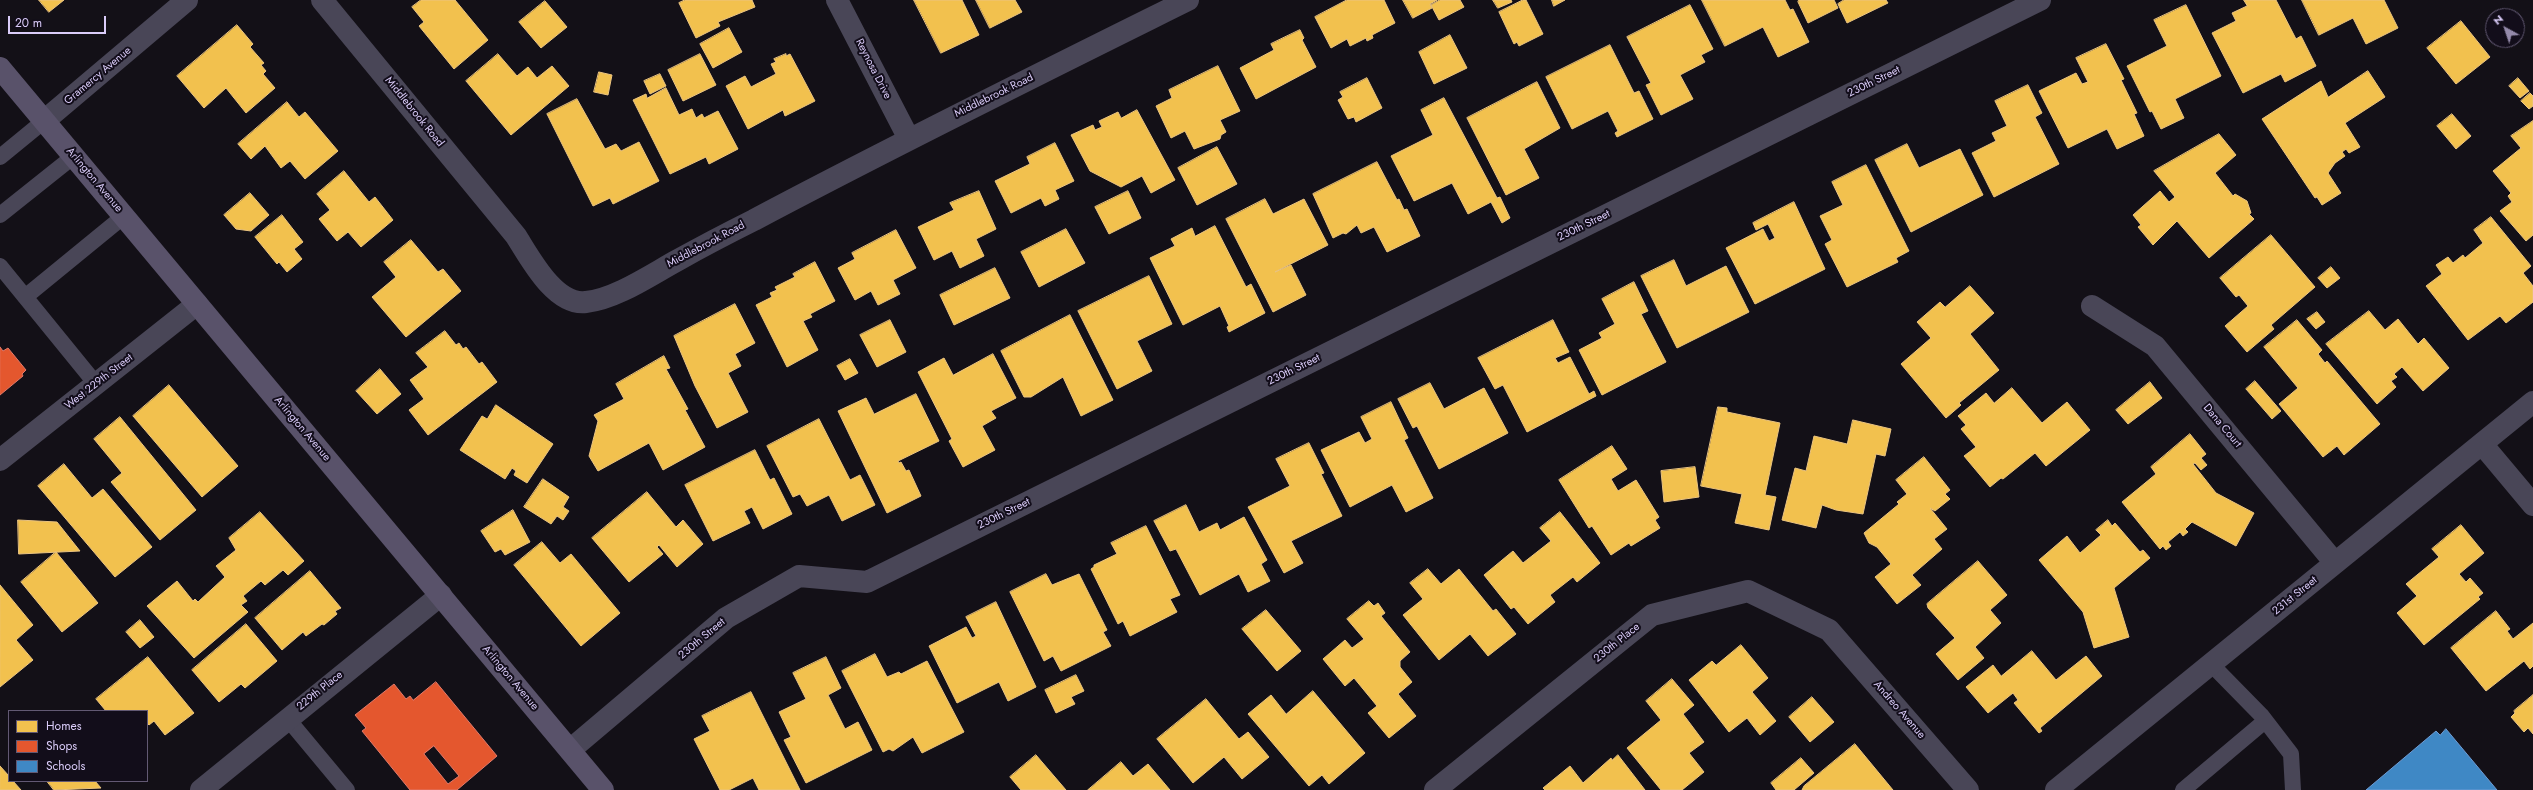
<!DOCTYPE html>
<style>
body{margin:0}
#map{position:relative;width:2533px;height:790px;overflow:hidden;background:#131017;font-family:Jost,sans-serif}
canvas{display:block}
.legend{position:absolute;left:8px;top:710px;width:140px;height:72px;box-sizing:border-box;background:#120d1a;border:1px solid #625973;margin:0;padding:5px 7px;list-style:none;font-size:12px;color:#daccf9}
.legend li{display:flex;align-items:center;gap:8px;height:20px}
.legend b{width:20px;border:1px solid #625973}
.north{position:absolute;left:2485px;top:8px;width:40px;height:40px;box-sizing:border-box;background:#120d1a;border:1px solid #625973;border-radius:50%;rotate:320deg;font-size:11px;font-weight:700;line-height:16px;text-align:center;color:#daccf9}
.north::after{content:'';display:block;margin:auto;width:14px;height:18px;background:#948aaa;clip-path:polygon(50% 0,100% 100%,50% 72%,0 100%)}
.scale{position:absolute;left:8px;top:16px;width:98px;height:18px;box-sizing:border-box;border:2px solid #daccf9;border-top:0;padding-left:5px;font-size:12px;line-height:14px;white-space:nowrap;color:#daccf9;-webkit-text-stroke:3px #120d1a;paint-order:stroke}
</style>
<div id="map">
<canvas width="2533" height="790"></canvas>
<ul class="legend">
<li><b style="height:11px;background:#f2c14e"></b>Homes</li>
<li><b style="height:11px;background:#e4572e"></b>Shops</li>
<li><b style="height:11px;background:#3f88c5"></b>Schools</li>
</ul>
<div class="north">N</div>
<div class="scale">20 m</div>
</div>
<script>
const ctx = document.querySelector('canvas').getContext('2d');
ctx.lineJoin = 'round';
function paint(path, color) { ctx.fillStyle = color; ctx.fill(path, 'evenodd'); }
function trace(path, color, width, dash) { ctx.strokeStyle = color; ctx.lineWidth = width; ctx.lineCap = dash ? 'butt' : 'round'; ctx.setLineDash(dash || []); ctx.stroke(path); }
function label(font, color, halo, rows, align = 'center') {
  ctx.font = font + ' Jost,sans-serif'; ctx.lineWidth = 4; ctx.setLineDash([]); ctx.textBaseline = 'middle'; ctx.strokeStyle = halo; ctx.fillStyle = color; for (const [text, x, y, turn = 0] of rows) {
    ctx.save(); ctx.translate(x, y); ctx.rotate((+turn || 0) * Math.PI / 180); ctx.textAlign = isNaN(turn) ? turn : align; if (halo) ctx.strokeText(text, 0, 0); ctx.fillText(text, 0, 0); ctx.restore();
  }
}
const homes = new Path2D(`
 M39 0H64L49 12Z
 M421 0H455L488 40 454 69 419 26 424 22 412 7Z
 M685 0H752L755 7 718 22 720 26 696 38 679 3Z
 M914 0H962L979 35 941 53Z
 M976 0H1015L1022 12 990 28Z
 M1347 0H1384L1395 23 1372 35 1373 38 1367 41 1366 38 1350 46 1347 39 1331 48 1315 17Z
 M1403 0H1437L1430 4 1432 8 1413 18Z
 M1440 0H1460L1464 7 1439 20 1431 5Z
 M1493 0H1511L1512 2 1498 8Z
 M1523 0H1526L1543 34 1519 46 1517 42 1514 44 1499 12Z
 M1552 0H1565L1554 6Z
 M1702 0H1785L1790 10 1793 9 1809 42 1778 57 1763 27 1725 46Z
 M1799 0H1834L1838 8 1808 23 1798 2Z
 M1844 0H1886L1888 3 1847 23 1838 4Z
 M2244 0H2276L2296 39 2301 36 2316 66 2285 82 2281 74 2243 93 2212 33 2236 21 2232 13 2247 6Z
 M2302 0H2384L2398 28 2366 44 2353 18 2319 35Z
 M545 1 567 27 541 48 519 22Z
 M1690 5 1713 49 1701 55 1705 62 1680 75 1693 99 1661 115 1646 85 1651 83 1627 37Z
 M2186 5 2221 76 2175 99 2184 118 2161 129 2152 111 2150 112 2127 66 2167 46 2154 20Z
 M2461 21 2490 57 2456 84 2427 48Z
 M237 25 253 44 250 47 264 63 261 65 266 71 263 74 275 88 246 113 226 88 204 108 177 76Z
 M729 28 742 52 713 68 700 44Z
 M1300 30 1304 38 1302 40 1316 67 1256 99 1240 68 1274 50 1271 44Z
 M1450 35 1467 68 1434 84 1419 52Z
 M2106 44 2124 79 2121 80 2137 113 2134 114 2144 136 2117 149 2107 129 2068 148 2039 91 2076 73 2082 84 2088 82 2076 58Z
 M1610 45 1634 93 1639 91 1653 119 1617 137 1615 133 1618 131 1608 111 1572 129 1546 77Z
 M498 54 517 76 528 67 537 78 552 66 569 86 511 135 466 81Z
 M700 54 716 85 683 101 668 70Z
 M786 54V56L790 54 815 101 785 116 783 110 748 129 726 86 745 76 751 87 776 74 771 64 776 62 774 59Z
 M1218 66 1240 111 1220 120 1226 132 1221 135 1220 139 1194 149 1185 131 1171 138 1156 106 1172 98 1169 90Z
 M2368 71 2385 97 2345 123 2360 147 2349 153 2346 149 2342 152 2345 156 2335 163 2328 173 2341 193 2322 205 2317 197 2315 198 2262 119 2321 81 2328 97Z
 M599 72 612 75 608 95 594 92Z
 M660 74 666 86 650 94 644 81Z
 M1367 78 1382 108 1356 122 1354 117 1348 119 1338 100 1343 97 1340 92Z
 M2518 78 2529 91 2520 98 2509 86Z
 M1537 82 1560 128 1524 149 1539 178 1506 195 1467 118Z
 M2028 85 2042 113 2035 117 2059 164 1994 197 1972 153 1996 141 1992 133 2007 126 1995 101Z
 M666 88 679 115 692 109 696 118 702 114 704 118 718 111 738 149 709 164 706 157 670 174 633 100 646 94 647 98Z
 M2530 93 2533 96V106L2529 109 2521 101Z
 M1444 98 1497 198 1500 197 1510 218 1502 223 1491 202 1468 214 1452 183 1414 201 1391 156 1433 135 1421 110Z
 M577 99 605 149 616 144 621 151 639 142 659 181 613 204 610 198 593 206 547 114Z
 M287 102 299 117 305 112 338 151 305 179 290 161 281 168 265 146 251 159 238 144Z
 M1137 110 1175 180 1151 193 1142 176 1121 187 1090 171 1071 135 1093 125 1095 130 1102 127 1099 121 1118 112 1121 118Z
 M2452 114 2471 136 2456 149 2437 126Z
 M2533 121V235L2526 241 2500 211 2512 202 2508 196 2511 193 2493 171 2521 148 2511 136Z
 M2219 134 2236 155 2215 173 2233 196 2235 194 2247 201 2251 213 2249 214 2254 219 2209 258 2177 221 2153 245 2138 227 2141 225 2133 215 2160 191 2169 202 2175 197 2154 171Z
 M1055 143 1074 181 1055 190 1059 199 1045 206 1041 198 1011 213 995 181 1030 164 1027 157Z
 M1907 144 1919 168 1960 149 1983 195 1911 232 1875 160Z
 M1217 147 1237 184 1197 205 1178 168Z
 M1377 162 1397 200 1399 199 1404 210 1407 209 1420 236 1387 252 1374 227 1361 233 1357 225 1346 234 1343 233 1333 238 1313 194Z
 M1866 165 1909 251 1896 258 1898 262 1847 287 1825 244 1832 240 1820 216 1843 205 1832 182Z
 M344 171 369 202 375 197 393 220 361 247 348 232 337 241 319 219 330 210 317 194Z
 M979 191 996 229 976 239 984 256 960 268 952 251 934 260 918 227 954 210 950 203Z
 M1128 191 1141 218 1109 234 1095 207Z
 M250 193 269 215 251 231 236 229 224 215Z
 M1265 199 1273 214 1304 199 1328 245 1275 272 1291 265 1306 295 1273 312 1226 219Z
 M1794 202 1825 269 1755 304 1726 248 1763 229 1769 241 1775 238 1768 224 1756 230 1753 223Z
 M282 215 303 242 294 249 302 259 287 272 279 262 277 264 255 237Z
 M2491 217 2531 266 2523 273 2533 286V302L2506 323 2500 316 2468 340 2426 286 2442 274 2436 265 2448 257 2453 263 2463 255 2465 258 2483 243 2474 230Z
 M1215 226 1246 287 1251 284 1265 313 1229 332 1227 327 1229 326 1220 306 1183 325 1150 258 1175 246 1171 239 1192 228 1195 236Z
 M1066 229 1085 263 1039 287 1021 252Z
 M896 230 916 268 893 280 900 294 878 305 871 291 855 300 838 268 855 259 852 253Z
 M2271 235 2315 287 2271 325 2274 329 2247 352 2225 326 2248 306 2239 295 2236 297 2220 278Z
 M411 240 438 272 443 269 461 291 406 337 372 297 396 277 384 262Z
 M1674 260 1686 286 1726 266 1749 312 1677 348 1641 276Z
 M815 262 835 301 810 314 812 317 803 321 818 350 787 367 756 305 772 297 770 293 777 290 775 287 795 277 793 274Z
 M2331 267 2340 278 2327 288 2318 278Z
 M995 268 1010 298 954 325 940 295Z
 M1149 276 1172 324 1137 341 1152 371 1117 389 1078 311Z
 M1634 282 1648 311 1641 314 1666 362 1602 395 1579 350 1602 338 1599 333 1615 324 1602 299Z
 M1970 286 1994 313 1970 334 1999 370 1959 403 1961 405 1946 418 1901 364 1931 338 1917 322 1940 302 1945 307Z
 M735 304 755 343 735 354 741 366 728 373 748 412 717 428 695 386 674 336Z
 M2369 311 2385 330 2398 319 2418 344 2424 338 2449 368 2423 391 2402 367 2394 374 2397 377 2391 381 2396 387 2377 404 2326 344Z
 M2317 312 2325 322 2316 329 2307 319Z
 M1070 315 1113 400 1081 416 1063 377 1031 397H1024L1001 351Z
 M890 320 906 352 877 367 860 335Z
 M1553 320 1569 352 1555 358 1558 363 1570 357 1589 394 1594 391 1596 396 1527 432 1503 385 1495 389 1478 358Z
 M2297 320 2322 350 2318 354 2325 363 2327 361 2380 424 2344 455 2337 446 2323 457 2279 404 2298 388 2264 347Z
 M445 331 456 345 459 343 463 349 466 347 479 364 482 362 497 382 428 435 409 410 424 399 410 380 428 367 416 353Z
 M993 354 1016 398 991 411 996 418 982 426 995 450 963 467 949 441 952 439 918 372 944 358 953 375Z
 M664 356 670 368 666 369 688 409 685 410 705 447 663 470 649 443 598 471 589 456 598 421 594 415 624 399 616 384Z
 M850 359 858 373 845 380 837 366Z
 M380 369 401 394 377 414 356 391Z
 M2255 381 2281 411 2272 419 2246 389Z
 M2150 382 2162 398 2128 424 2116 410Z
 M1430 383 1444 409 1484 388 1508 433 1439 469 1417 426 1413 428 1398 399Z
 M169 385 238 466 202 497 133 416Z
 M2012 388 2042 423 2067 402 2090 430 2046 466 2035 453 2003 479 2001 478 1990 487 1964 456 1976 447 1961 429 1966 425 1958 416 1986 393 1994 403Z
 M916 394 939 441 898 461 899 463 901 462 906 471 909 470 921 496 887 513 838 411 866 398 874 414Z
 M1391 402 1408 438 1404 440 1433 498 1406 512 1392 485 1350 507 1321 450 1359 432 1365 443 1372 439 1361 417Z
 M496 405 553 444 527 483 514 475 516 471 512 468 505 479 460 450 482 416 487 419Z
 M1718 407 1727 408V412L1780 423 1765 495 1776 497 1769 530 1735 523 1742 494 1701 486Z
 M120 417 196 510 160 540 111 482 122 473 94 439Z
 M819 419 850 480 860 475 875 505 842 521 829 495 807 506 800 494 793 497 767 446Z
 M1853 420 1891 429 1885 456 1876 454 1863 514 1836 510 1822 505 1816 528 1782 520 1795 468 1806 471 1814 436 1847 444Z
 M2190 434 2206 454 2201 458 2207 465 2201 470 2195 463 2193 464 2216 493 2254 513 2236 546 2192 522 2185 529 2188 532 2183 536 2180 532 2168 542 2171 546 2166 550 2163 546 2160 549 2122 502 2156 474 2151 467Z
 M1309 443 1324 473 1321 474 1342 516 1291 541 1303 563 1284 573 1248 507 1290 486 1276 459Z
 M1612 446 1627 469 1611 479 1618 491 1636 480 1659 517 1655 520 1660 528 1631 546 1629 543 1611 555 1592 526 1589 528 1559 480Z
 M755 450 770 480 774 478 792 514 763 529 752 507 744 511 750 523 713 541 685 485Z
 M1924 457 1950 490 1945 494 1950 499 1935 511 1930 508 1947 529 1934 539 1942 549 1912 575 1921 585 1897 604 1875 577 1891 564 1877 547 1869 543 1864 533 1899 504 1897 502 1907 494 1896 480Z
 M64 464 92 498 103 489 152 547 115 577 38 486Z
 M1695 467 1699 497 1664 502 1661 471Z
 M543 479 569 497 563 507 569 511 563 520 557 516 551 524 524 507Z
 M647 492 676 527 683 520 703 544 677 567 659 545 657 547 663 554 629 582 592 538Z
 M1186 505 1199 532 1217 523 1220 530 1244 517 1267 560 1261 564 1270 581 1248 592 1239 574 1200 595 1176 549 1170 551 1154 521Z
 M513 510 530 542 505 555 501 549 495 552 481 531Z
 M260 512 304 561 288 575 283 570 265 585 261 581 243 596 247 601 241 605 248 612 194 658 147 606 177 581 193 601 195 599 198 602 225 577 216 566 236 550 229 538Z
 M1560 512 1600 563 1577 582 1573 577 1550 595 1555 602 1528 624 1514 607 1511 609 1484 575 1513 551 1523 563 1551 541 1540 528Z
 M18 520 57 522 80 551 19 554Z
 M2108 520 2112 526 2115 523 2140 552 2143 550 2150 558 2114 588 2129 637 2094 648 2083 612 2039 560 2067 536 2080 553 2101 535 2096 530Z
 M2461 525 2484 553 2459 574 2466 582 2470 578 2483 593 2478 597 2480 599 2424 645 2397 613 2417 596 2406 584 2439 557 2432 549Z
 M1146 526 1180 595 1170 599 1177 612 1130 636 1123 621 1118 624 1091 569 1094 567V565L1117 554 1111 543Z
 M542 542 560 563 571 554 620 613 581 646 514 565Z
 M56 552 98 603 62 632 21 582Z
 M1978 561 2007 595 1990 610 2001 623 1975 647 1984 658 1958 680 1936 654 1955 638 1928 608 1927 604Z
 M1428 569 1441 584 1459 569 1493 611 1496 609 1516 634 1488 656 1470 634 1439 660 1403 615 1423 599 1410 583Z
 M310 571 341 608 335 611 337 614 324 625 322 624 306 636 303 632 282 650 255 618Z
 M1046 574 1052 585 1079 574 1107 630 1103 632 1111 646 1061 671 1053 656 1044 661 1010 592Z
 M0 585 33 625 16 640 33 660 0 687Z
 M1369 601 1374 606 1378 603 1385 613 1381 616 1410 652 1400 661V667L1412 682 1398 694 1416 716 1389 738 1368 713 1377 706 1354 678 1345 686 1323 659 1345 640 1352 648 1364 639 1347 619Z
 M996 602 1036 687 1008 701 999 682 957 703 929 646 966 627 972 638 976 636 966 617Z
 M1266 610 1301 651 1277 671 1242 629Z
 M2496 611 2510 629 2507 631 2513 639 2533 623V666L2530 669 2524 661 2486 691 2451 648Z
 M140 620 154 637 140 648 126 632Z
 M246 624 277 661 245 688 241 684 219 702 192 670Z
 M1741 645 1768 678 1752 692 1776 721 1760 735 1747 718 1729 732 1689 680 1712 661 1716 665Z
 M2032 651 2056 680 2086 656 2102 676 2040 728 2042 731 2039 733 2014 703 2018 700 2013 693 1988 713 1966 687 1993 665 2001 676Z
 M875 654 887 677 899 672 901 674 927 661 964 732 922 753 913 737 893 751 889 749 883 752 842 671Z
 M148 657 194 713 165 735 154 721 149 725 147 723V711H106L96 699Z
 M826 657 841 688 828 695 845 729 858 722 872 750 806 783 784 740 791 737 779 712 806 699 793 673Z
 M1076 675 1084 691 1071 697 1075 704 1056 713 1045 690Z
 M1672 679 1694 705 1683 714 1704 742 1689 753 1704 772 1682 790H1661L1627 748 1661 720 1646 701Z
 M1313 691 1365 753 1329 784 1322 775 1309 786 1248 714 1271 695 1286 714Z
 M751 692 800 790H759L753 778 729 790H720L694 739 710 731 702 716Z
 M2533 695V734L2528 728 2524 732 2511 717 2515 713 2514 711Z
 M1812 697 1834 722 1810 742 1789 717Z
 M1206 699 1239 739 1248 732 1269 757 1242 779 1224 757 1193 783 1157 739Z
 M1855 744 1893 790H1802L1804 786Z
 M1036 755 1066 790H1021L1010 777Z
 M1618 755 1645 790H1545L1543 788 1570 766 1583 783 1611 758 1612 760Z
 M1801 758 1814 773 1794 790H1776L1771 783Z
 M1121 762 1133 776 1148 764 1170 790H1088Z
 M0 766 9 776V781H13L21 790H0Z
 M47 781H95L101 788 54 790Z`);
paint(homes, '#f2c14e');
trace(homes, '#ebc481', 1);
const shops = new Path2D(`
 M0 347 3 351 8 348 26 370 22 374 23 376 0 395Z
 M436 682 497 756 457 790H410L362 731 366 728 355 715 394 684 406 699 410 696 413 700ZM434 746 459 776 448 784 424 754Z`);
paint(shops, '#e4572e');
trace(shops, '#e17a6b', 1);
const schools = new Path2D(`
 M2446 729 2497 790H2366L2436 731 2440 735Z`);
paint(schools, '#3f88c5');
trace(schools, '#6e9cd5', 1);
trace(new Path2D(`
 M0 157 44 121
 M0 215 74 156
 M0 266 96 384
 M25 297 124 216
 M2211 664 2261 715 2291 754 2293 790
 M287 718 347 790
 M2183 790 2265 721`), '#494657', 16);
trace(new Path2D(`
 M322 0 516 236C530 258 555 306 586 302 616 299 652 274 678 260 703 246 728 233 754 220 897 144 1043 72 1188 0
 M837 0 909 139
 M44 121 187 0
 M2092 306 2155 346 2335 563
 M2482 444 2533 505
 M0 460 197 304
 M570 750 726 618 799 576 867 582 2040 0
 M201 790 441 595
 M1435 790 1652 615 1748 591 1829 630 1968 790
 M2056 790 2533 402`), '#494657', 22);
trace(new Path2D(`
 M0 68 603 790`), '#59526a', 22);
label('11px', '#daccf9', '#120d1a', [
 ["Reynosa Drive",873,69,63],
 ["Gramercy Avenue",98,76,-40],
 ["230th Street",1874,82,-26],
 ["Middlebrook Road",994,96,-26],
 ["Middlebrook Road",414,112,51],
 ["Arlington Avenue",94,180,50],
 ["230th Street",1584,226,-26],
 ["Middlebrook Road",706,245,-28],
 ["230th Street",1294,370,-26],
 ["West 229th Street",99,382,-38],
 ["Dana Court",2222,426,50],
 ["Arlington Avenue",302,429,50],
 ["230th Street",1004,514,-26],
 ["231st Street",2295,596,-39],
 ["230th Street",702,639,-40],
 ["230th Place",1617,643,-39],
 ["Arlington Avenue",510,678,50],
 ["229th Place",320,691,-39],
 ["Andreo Avenue",1899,710,49]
]);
</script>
